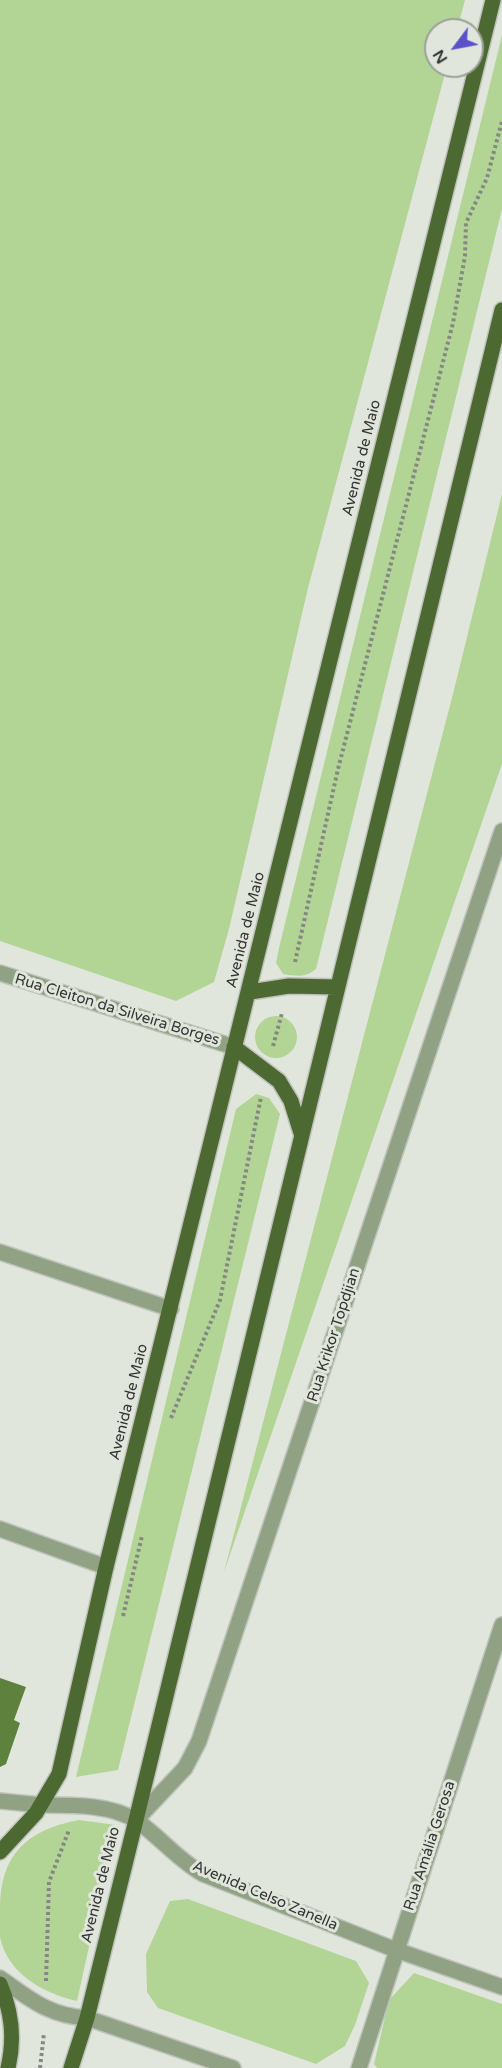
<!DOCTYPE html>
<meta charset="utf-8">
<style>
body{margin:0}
#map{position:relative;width:502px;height:2068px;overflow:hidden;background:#e1e6dd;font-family:"Varela Round",sans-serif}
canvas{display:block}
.north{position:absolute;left:424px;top:18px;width:60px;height:60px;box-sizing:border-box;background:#e1e6dd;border:2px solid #9ca099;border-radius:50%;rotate:238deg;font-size:16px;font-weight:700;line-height:24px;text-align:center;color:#343633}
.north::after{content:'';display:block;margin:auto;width:21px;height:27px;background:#5b52ca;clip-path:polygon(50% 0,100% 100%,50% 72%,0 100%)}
</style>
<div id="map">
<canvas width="502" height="2068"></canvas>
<div class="north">N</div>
</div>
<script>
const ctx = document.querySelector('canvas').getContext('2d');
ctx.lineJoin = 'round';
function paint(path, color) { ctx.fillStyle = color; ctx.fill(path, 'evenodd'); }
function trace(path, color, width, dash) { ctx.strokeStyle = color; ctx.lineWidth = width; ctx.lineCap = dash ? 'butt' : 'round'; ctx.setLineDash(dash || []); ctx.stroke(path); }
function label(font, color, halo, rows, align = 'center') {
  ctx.font = font + ' "Varela Round",sans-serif'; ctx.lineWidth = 6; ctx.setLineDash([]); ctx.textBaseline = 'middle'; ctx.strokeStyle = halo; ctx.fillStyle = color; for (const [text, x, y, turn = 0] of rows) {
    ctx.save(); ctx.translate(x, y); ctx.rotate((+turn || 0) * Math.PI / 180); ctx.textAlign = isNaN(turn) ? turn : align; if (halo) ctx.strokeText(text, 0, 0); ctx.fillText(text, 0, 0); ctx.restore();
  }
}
paint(new Path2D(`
 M0 0H465L457 30H436V66H447L308 588 229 929 214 982 176 1001 0 941Z
 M502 35V209L316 969C305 978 297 976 283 974L276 963 279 948Z
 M502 494V764L224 1572 454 690Z
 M255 1037a21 21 0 1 1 42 0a21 21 0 1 1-42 0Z
 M256 1094 269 1098 280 1114 118 1770 76 1777 236 1109Z
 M79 1820 116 1825 77 2001C44 1994 7 1973 0 1937 0 1928 0 1918 0 1909 0 1855 26 1830 79 1820Z
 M188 1899 356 1961 369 1983 355 2025 345 2046 316 2064 158 2008 147 1992 146 1954 170 1901Z
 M414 1973 502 2004V2068H377L374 2064 389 2000Z`), '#b2d596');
paint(new Path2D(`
 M0 1678 26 1687 14 1720 20 1723 6 1764 0 1767Z`), '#5e823d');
const minor = new Path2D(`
 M0 973 234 1047
 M0 1252 171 1309
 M0 1529 106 1567
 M0 1801 41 1805
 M136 1820 185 1768 199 1741 502 831
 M359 2068 502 1625`);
const tertiary = new Path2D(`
 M41 1805C71 1805 111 1804 137 1821 160 1837 178 1860 203 1874L396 1950 502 1987
 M0 1978C30 1999 49 2016 87 2018L233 2068`);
const primary = new Path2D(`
 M250 992 289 986 337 987
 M234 1047 279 1081 291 1101 301 1133
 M0 1852 36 1813 59 1774 106 1567 493 0
 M0 1984C12 2012 15 2038 8 2068
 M71 2068 87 2018 136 1820 502 310`);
trace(minor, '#bec3bb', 18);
trace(tertiary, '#bec3bb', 18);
trace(primary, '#bec3bb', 18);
trace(new Path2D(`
 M295 962 338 769 453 323 465 256 466 223 487 178 502 121
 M273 1046 282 1013
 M171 1418 220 1300 261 1097
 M123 1616 142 1536
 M46 1981 49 1882 69 1830
 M40 2068 44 2033`), '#858882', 4, [3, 3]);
trace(minor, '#90a283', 15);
trace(tertiary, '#90a283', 15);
trace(primary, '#4c6931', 15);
label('15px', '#343633', '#e1e6dd', [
 ["Avenida de Maio",362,458,-76],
 ["Avenida de Maio",246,930,-76],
 ["Rua Cleiton da Silveira Borges",117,1010,17],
 ["Rua Krikor Topdjian",334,1335,-72],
 ["Avenida de Maio",129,1402,-76],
 ["Rua Amália Gerosa",430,1846,-72],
 ["Avenida de Maio",101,1885,-76],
 ["Avenida Celso Zanella",265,1896,23]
]);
</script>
